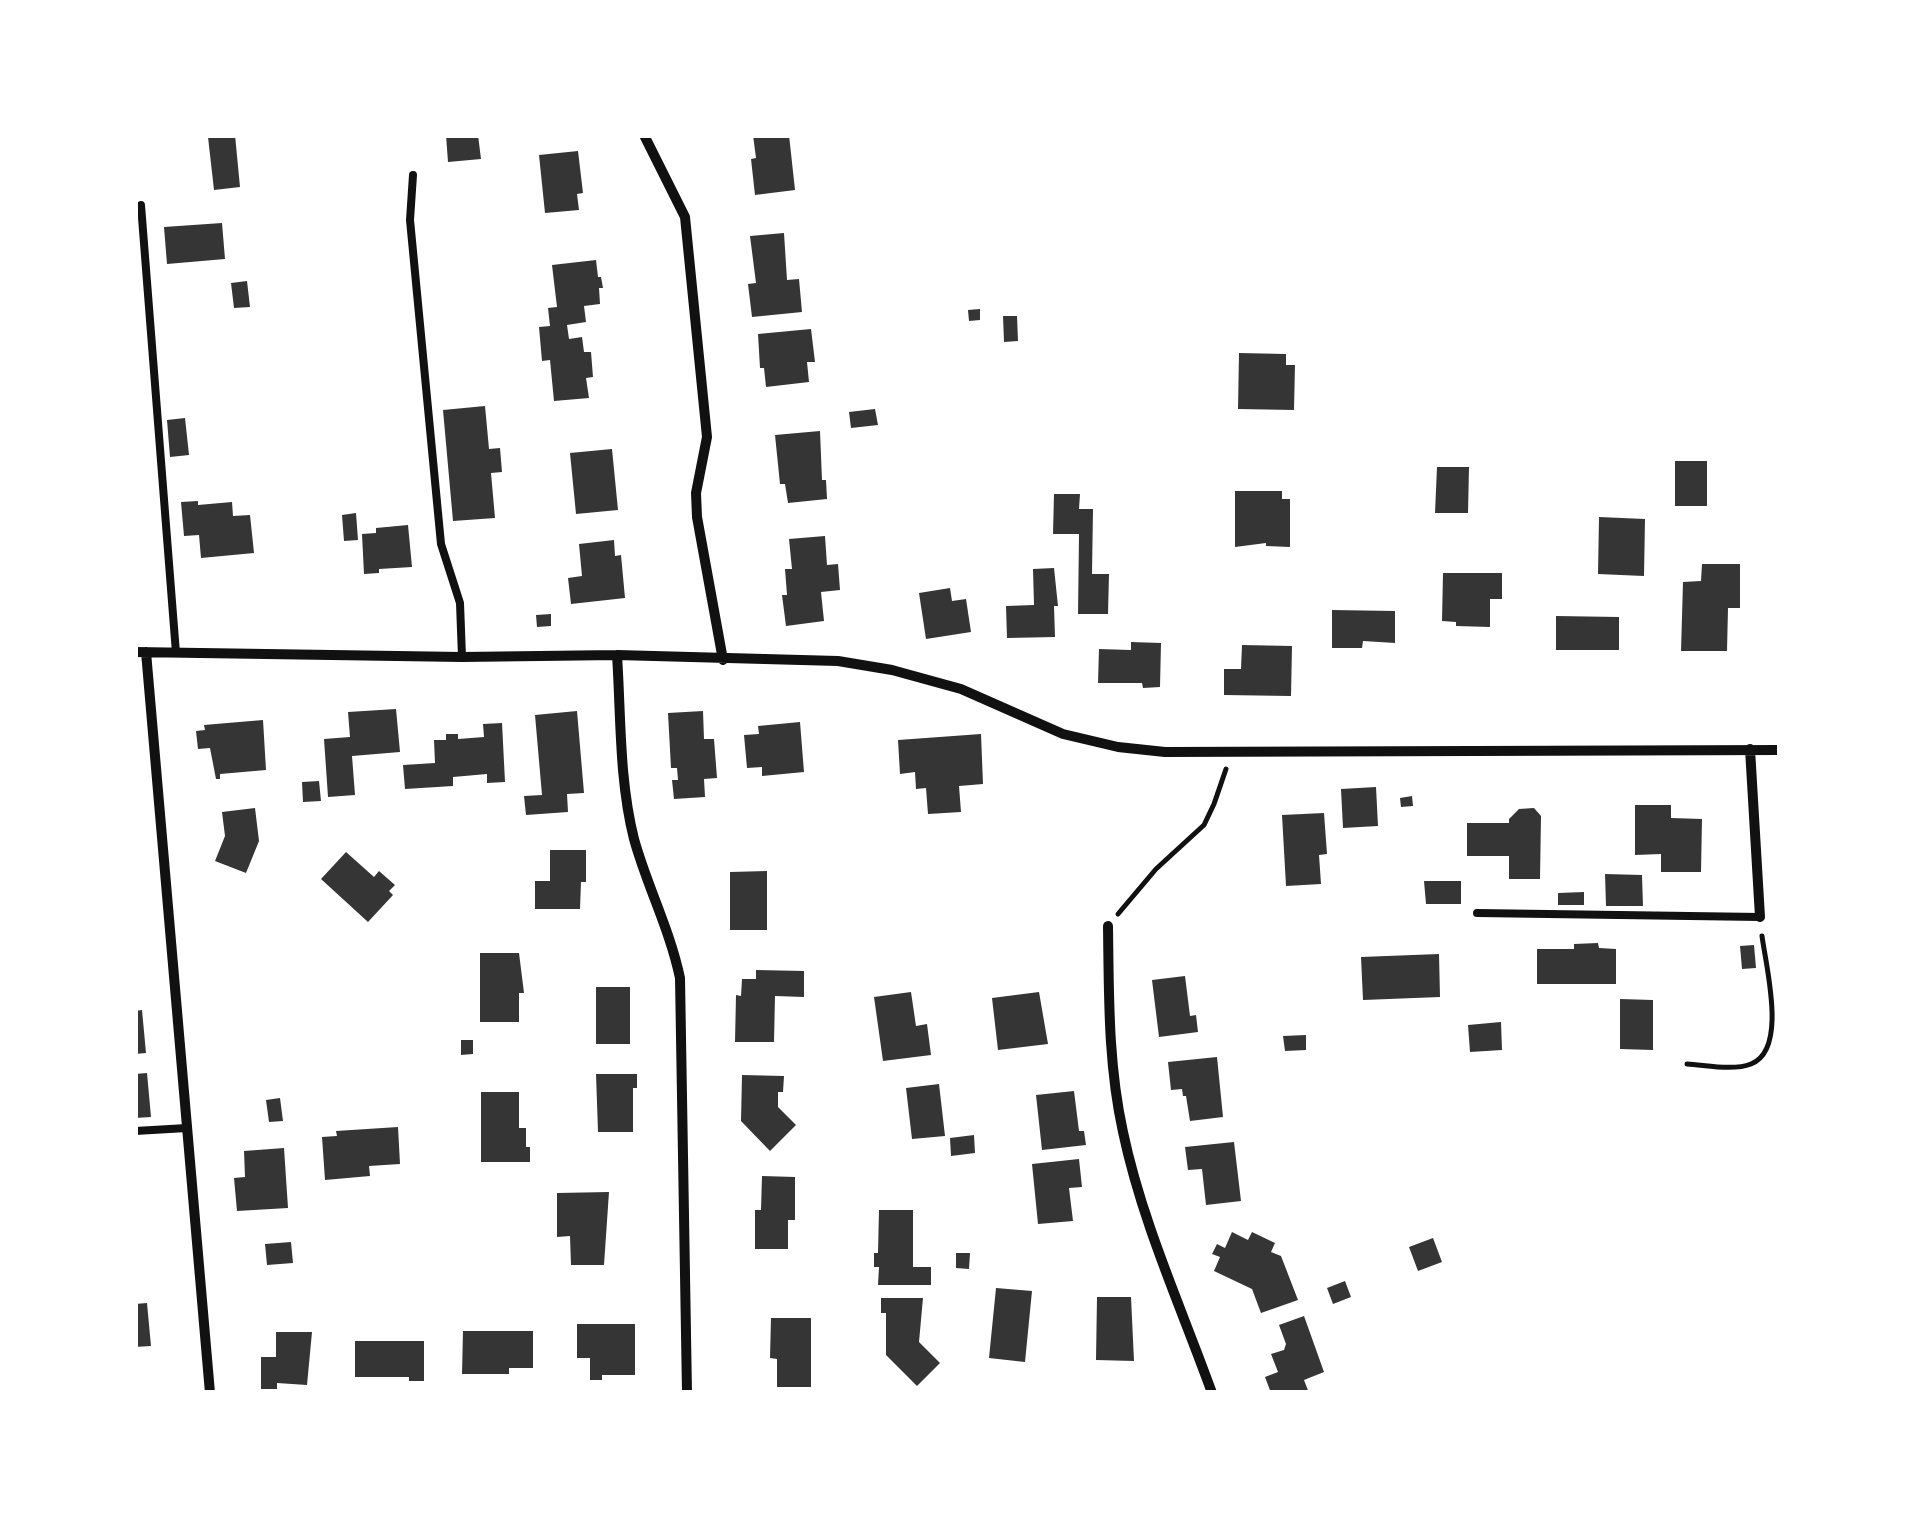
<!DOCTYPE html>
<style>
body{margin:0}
#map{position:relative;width:1915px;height:1528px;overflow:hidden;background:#fff;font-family:Lora,serif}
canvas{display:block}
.frame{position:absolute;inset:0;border:138px solid #fff;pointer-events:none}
</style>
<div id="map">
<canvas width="1915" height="1528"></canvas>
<div class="frame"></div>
</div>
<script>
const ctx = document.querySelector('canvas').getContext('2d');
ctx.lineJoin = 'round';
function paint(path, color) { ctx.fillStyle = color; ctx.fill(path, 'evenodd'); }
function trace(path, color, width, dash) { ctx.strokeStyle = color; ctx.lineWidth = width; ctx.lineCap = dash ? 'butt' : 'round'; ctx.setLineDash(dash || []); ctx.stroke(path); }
paint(new Path2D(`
 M235 135 240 187 214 190 208 137Z
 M446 135H478L481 159 448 162Z
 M753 135H789L795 190 755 195 751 159 756 158Z
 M578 151 583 193 577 194 579 210 545 213 539 155Z
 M222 223 225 259 167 264 164 227Z
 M784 233 787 280 799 279 802 312 752 317 748 284 756 283 750 236Z
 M596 260 598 277H601L603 288H599L600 304 584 306 586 322 567 325 569 339 582 337 584 352H591L593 377 586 378 589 398 554 401 550 360 542 361 539 327 550 326 548 308 557 307 552 265Z
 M247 281 250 307 234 308 231 283Z
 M980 309V320L969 321 968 310Z
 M1003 316H1017L1018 341 1004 342Z
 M811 329 815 362H807L809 382 766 387 764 368H760L758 334Z
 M1239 353 1286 354V365H1295L1294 410 1238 409Z
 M485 406 489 449 500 448 502 472 491 473 495 518 453 521 443 410Z
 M875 409 878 425 851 428 849 412Z
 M185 418 189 455 170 457 167 420Z
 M820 431 822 480H826L827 499 788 503 785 484H780L775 435Z
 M612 449 618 510 576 514 570 453Z
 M1675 461H1707V506H1675Z
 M1437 467H1469L1468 513H1435Z
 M1235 491H1282V499H1290V547L1266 546V543L1235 547Z
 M1054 494H1080L1079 509H1093L1092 574H1109L1108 614H1078L1079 534H1053Z
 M198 501V505L232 502 233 516 250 515 254 553 201 558 199 535 184 536 181 502Z
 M356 513 358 540 344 541 342 515Z
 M1599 517 1645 519 1644 576 1598 574Z
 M408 525 412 567 379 569V573L364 574 362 534 376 533V528Z
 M825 536 827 565 838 564 840 590 821 592 824 621 786 626 782 595H787L785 569H792L789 539Z
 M614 540 615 556 621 555 625 598 571 604 568 578 582 576 579 544Z
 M1702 564H1740V608H1728L1727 651H1681L1683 582 1701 581Z
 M1054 568 1058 606H1054L1055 637 1007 638 1006 606 1034 605 1033 569Z
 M1443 573H1502V599H1490V627L1456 626V622L1442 621Z
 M950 588 952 601 966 599 971 632 926 639 919 593Z
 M1332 610 1395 611V643L1363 641 1362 648H1332Z
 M551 614V626L537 627 536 615Z
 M1556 616 1619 617V650H1556Z
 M1131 642 1161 643 1160 687 1143 688 1142 683H1098L1099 649 1131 650Z
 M1242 645 1292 646 1291 696 1224 695V669H1241Z
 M396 709 400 752 352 756 355 795 328 797 324 739 350 737 348 712Z
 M577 711 584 793 567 794 568 812 526 815 524 796 542 795 535 715Z
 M703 711 704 739H714L717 778 704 779 705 797 674 799 672 780H678L677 768H671L668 713Z
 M263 720 266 770 220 774V779H216L210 748 198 749 196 731 205 730 204 725Z
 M800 722 804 772 762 776V767L747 768 744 735 759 734 758 726Z
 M502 723 505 782 487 783V774L453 777V786L405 789 403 765 435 763 434 740H446V734H458V739L484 737 483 724Z
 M981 734 983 784 959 786 961 812 928 814 926 788 916 789 915 772 900 774 898 740Z
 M319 781 321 801 303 802 302 782Z
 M1376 787 1378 826 1343 828 1341 789Z
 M1412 796 1413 806 1401 807 1400 798Z
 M1635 805H1671V818L1702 819 1701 872H1661V854L1635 855Z
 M255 808 259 841 246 873 215 861 225 836 222 812Z
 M1534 808 1541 816 1540 879H1509V856H1467V823H1509V819L1519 809Z
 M1324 813 1327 854 1319 855 1321 884 1286 886 1282 815Z
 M550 850H586V882H581L580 909H535V881H550Z
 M346 852 374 877 379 871 395 885 389 891 393 895 368 922 321 879Z
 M767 871V930H730V872Z
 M1605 874 1642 875 1643 906H1606Z
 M1424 881H1461V904H1426Z
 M1584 892V905H1558V893Z
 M1598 943 1599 948 1616 949V984H1537V949H1574V944Z
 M1754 945 1756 968 1742 969 1740 946Z
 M480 953H519L524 993H519V1022H480Z
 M1439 954 1440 997 1363 1000 1361 957Z
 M756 970 804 971V997L775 996 774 1042H735L736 995 741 996 742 979H756Z
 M1185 976 1190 1016 1196 1015 1198 1032 1159 1037 1152 980Z
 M596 987H630V1044H596Z
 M911 992 916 1026 927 1024 931 1055 883 1061 874 997Z
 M1039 992 1048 1044 998 1050 992 998Z
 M1620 999 1653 1000V1050L1620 1049Z
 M142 1010 146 1053 135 1054V1011Z
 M1501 1022 1502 1050 1470 1052 1468 1025Z
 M1306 1035V1050L1285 1051 1283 1036Z
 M461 1040H473V1054L461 1055Z
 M1217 1057 1223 1117 1190 1121 1186 1096H1183L1182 1089 1171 1090 1168 1062Z
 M147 1073 151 1117 135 1118V1074Z
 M596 1074H637V1088H633V1132H598Z
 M742 1075 784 1076 783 1092H778V1107L796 1125 770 1151 741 1121Z
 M939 1084 945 1136 912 1139 906 1088Z
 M1074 1091 1079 1131H1084L1086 1145 1042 1150 1036 1095Z
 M481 1092H519V1128H526V1147H530V1162H481Z
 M280 1098 283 1121 269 1122 266 1100Z
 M398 1127 400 1164 369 1166 370 1176 325 1180 322 1137 337 1136 336 1131Z
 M974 1135 975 1153 951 1156 950 1138Z
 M1234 1142 1241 1201 1206 1205 1202 1169 1188 1170 1185 1147Z
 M284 1148 288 1208 237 1211 234 1178 245 1177 244 1151Z
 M1079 1159 1082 1187 1069 1188 1073 1221 1038 1224 1032 1164Z
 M762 1176 795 1177V1220H788V1249H755V1210H761Z
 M609 1192 604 1265H571L570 1236 557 1237V1193Z
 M879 1210H913V1267H931V1285H878L879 1267H874V1253H878Z
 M1232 1232 1248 1240 1252 1232 1275 1243 1271 1252 1281 1256 1298 1300 1261 1313 1252 1289 1214 1271 1220 1257 1212 1254 1217 1244 1225 1248Z
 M1433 1238 1442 1262 1418 1271 1409 1247Z
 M291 1242 293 1263 267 1265 265 1244Z
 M956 1253H970L969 1269 956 1268Z
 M1345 1281 1351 1297 1333 1304 1327 1288Z
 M996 1288 1032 1291 1025 1362 989 1358Z
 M1097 1297H1131L1134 1361 1096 1360Z
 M881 1298H923L919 1342 940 1363 917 1386 886 1355V1313H881Z
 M147 1303 151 1346 135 1347V1304Z
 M1304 1316 1324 1372 1304 1380 1309 1393H1271L1265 1377 1278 1372 1271 1354 1284 1350 1286 1344 1279 1325Z
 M771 1318H811V1387H777V1359L770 1358Z
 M577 1324H635V1375H602V1380H590V1358H577Z
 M463 1331H533V1368H509V1374H462Z
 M276 1332H312L307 1385 277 1383V1389H261V1357H276Z
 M355 1341H424V1381H409V1377H355Z`), '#353535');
trace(new Path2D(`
 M1118 914 1156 869 1204 825 1214 804 1226 769
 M1687 1064C1706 1065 1733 1071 1751 1064 1788 1050 1766 967 1762 936`), '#111', 5);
trace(new Path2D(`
 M413 175 410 220 441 544 460 603 462 657
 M141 205 176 653
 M1477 913 1760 917
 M135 1131 187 1128`), '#111', 8);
trace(new Path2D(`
 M644 135 685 217 707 437 696 493 697 517 723 660
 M135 652 462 657 617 655 838 661 892 670 961 689 1063 734 1118 747 1165 752 1780 750
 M146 652 210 1393
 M617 655C621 715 619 780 634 839 647 886 670 930 680 978L687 1393
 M1750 749 1760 917
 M1108 926C1109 996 1108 1064 1123 1132 1142 1222 1181 1307 1212 1393`), '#111', 10);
</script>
